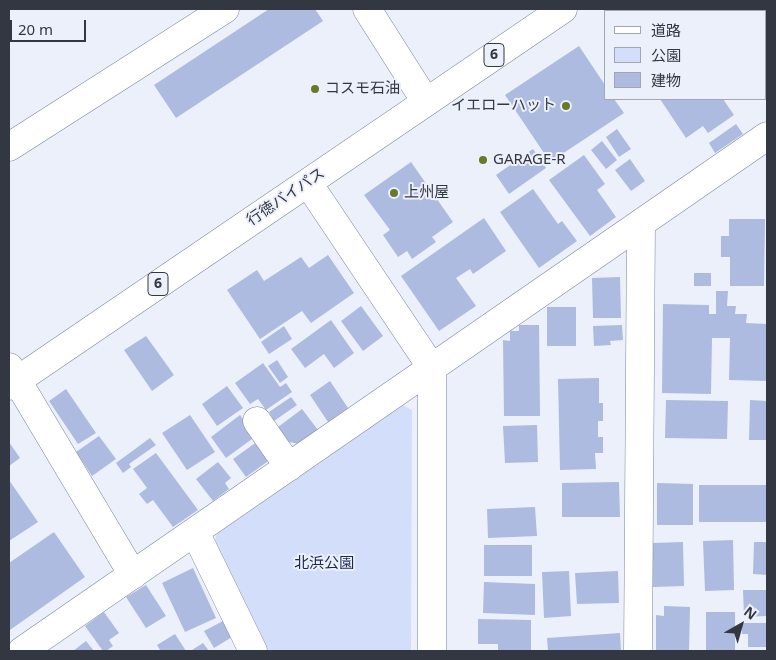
<!DOCTYPE html>
<meta charset="utf-8">
<style>
body{margin:0}
#map{position:relative;width:776px;height:660px;overflow:hidden;background:#ebf0fb;font-family:"Noto Sans","Noto Sans JP",sans-serif}
canvas{display:block}
.frame{position:absolute;inset:0;border:10px solid #323742;pointer-events:none}
.legend{position:absolute;left:604px;top:10px;width:162px;height:90px;box-sizing:border-box;background:#ebf0fb;border:1px solid #a1a6b1;margin:0;padding:6px 9px;list-style:none;font-size:15px;color:#323742}
.legend li{display:flex;align-items:center;gap:10px;height:25px}
.legend b{width:25px;border:1px solid #a1a6b1}
.north{position:absolute;left:716px;top:600px;width:50px;height:50px;-webkit-text-stroke:4px #ebf0fb;paint-order:stroke;rotate:38deg;font-size:14px;font-weight:700;line-height:20px;text-align:center;color:#323742}
.north::after{content:'';display:block;margin:auto;width:18px;height:22px;background:#323742;clip-path:polygon(50% 0,100% 100%,50% 72%,0 100%)}
.scale{position:absolute;left:10px;top:20px;width:76px;height:22px;box-sizing:border-box;border:2px solid #323742;border-top:0;padding-left:6px;font-size:15px;line-height:18px;white-space:nowrap;color:#323742;-webkit-text-stroke:4px #ebf0fb;paint-order:stroke}
</style>
<div id="map">
<canvas width="776" height="660"></canvas>
<div class="frame"></div>
<ul class="legend">
<li><b style="height:6px;background:#fff"></b>道路</li>
<li><b style="height:14px;background:#d3defa"></b>公園</li>
<li><b style="height:14px;background:#adbbe0"></b>建物</li>
</ul>
<div class="north">N</div>
<div class="scale">20 m</div>
</div>
<script>
const ctx = document.querySelector('canvas').getContext('2d');
ctx.lineJoin = 'round';
function paint(path, color) { ctx.fillStyle = color; ctx.fill(path, 'evenodd'); }
function trace(path, color, width, dash) { ctx.strokeStyle = color; ctx.lineWidth = width; ctx.lineCap = dash ? 'butt' : 'round'; ctx.setLineDash(dash || []); ctx.stroke(path); }
function label(font, color, halo, rows, align = 'center') {
  ctx.font = font + ' "Noto Sans","Noto Sans JP",sans-serif'; ctx.lineWidth = 4; ctx.setLineDash([]); ctx.textBaseline = 'middle'; ctx.strokeStyle = halo; ctx.fillStyle = color; for (const [text, x, y, turn = 0] of rows) {
    ctx.save(); ctx.translate(x, y); ctx.rotate((+turn || 0) * Math.PI / 180); ctx.textAlign = isNaN(turn) ? turn : align; if (halo) ctx.strokeText(text, 0, 0); ctx.fillText(text, 0, 0); ctx.restore();
  }
}
paint(new Path2D(`
 M401 404 412 410 411 651H267L214 543 218 530Z`), '#d3defa');
paint(new Path2D(`
 M269 9H315L323 21 176 118 154 85Z
 M730 9H767V16L765 18V11H732Z
 M579 46 605 85V99H614L624 113 550 162 505 95Z
 M660 99H723L734 115 708 133 703 126 686 138Z
 M736 124 743 134 715 153 709 143Z
 M617 129 631 149 619 157 606 137Z
 M602 141 617 160 606 169 591 150Z
 M533 149 546 168 509 194 496 175Z
 M584 155 605 184 597 190 616 217 590 236 549 180Z
 M630 159 645 181 631 191 615 170Z
 M411 162 453 222 432 237 436 242 412 259 407 251 398 257 383 235 390 230 364 195Z
 M533 189 558 224 562 221 577 241 539 268 500 212Z
 M484 218 506 251 473 274 470 269 456 278 476 306 439 331 401 276Z
 M729 219H765L764 286H730V257H721V236H729Z
 M328 255 354 293 311 323 302 311 260 339 227 290 257 270 264 281 301 257 309 268Z
 M694 273H711V286H694Z
 M620 277 621 318H593L592 278Z
 M716 291H728L727 306H736L735 314H747L746 323 767 324V381L729 380 730 338H712L711 394 662 393 663 304 709 305V314H716Z
 M361 306 383 336 363 351 341 321Z
 M547 307H576V346H547Z
 M331 320 354 353 334 368 324 354 305 368 291 349Z
 M519 325H539L540 416H504L503 340 510 341V331H519Z
 M622 325 623 340 610 341 611 345 594 346 593 326Z
 M284 326 292 339 269 354 261 342Z
 M146 336 174 375 152 391 124 350Z
 M277 360 288 377 280 383 268 366Z
 M263 363 280 387 286 383 292 392 266 410 258 399 250 404 235 383Z
 M599 378V403H603V421H598V437H603V453H595L596 469 560 470 558 379Z
 M330 381 348 408 328 422 310 395Z
 M227 386 243 408 217 426 202 404Z
 M66 389 96 433 78 444 49 401Z
 M291 397 297 405 274 421 269 412Z
 M666 400 728 401 727 439 665 438Z
 M750 400 767 401V440H749Z
 M302 409 318 430 299 444 289 442 278 427Z
 M190 415 215 452 187 470 162 433Z
 M240 415 256 436 226 458 211 437Z
 M537 425 538 462 505 463 503 426Z
 M99 436 116 459 92 476 76 452Z
 M150 438 156 445 129 464 131 467 123 473 116 463Z
 M258 441 271 459 246 477 233 459Z
 M9 442 20 458 9 466Z
 M156 453 198 510 173 527 153 500 147 504 139 494 147 488 133 469Z
 M218 462 231 478 225 483 229 489 213 501 196 479Z
 M9 480 38 522 9 541Z
 M619 482 620 517H562V483Z
 M657 483 693 484V525H657Z
 M699 485H767V522H699Z
 M535 507 537 536 488 538 487 509Z
 M54 532 85 577 10 630 9 563Z
 M733 540 734 590 705 591 703 541Z
 M683 542 684 586 653 587V543Z
 M754 542H767V575L753 574Z
 M484 545H532V576H484Z
 M193 568 216 618 185 632 162 583Z
 M569 571 571 616 544 618 542 572Z
 M618 571 619 603 577 604 575 573Z
 M484 582 535 584V615L483 613Z
 M146 585 166 616 146 628 126 597Z
 M743 590H767V616L744 617Z
 M664 606 690 607 689 651H656V615L664 616Z
 M104 612 119 633 109 640 113 646 106 651H103L85 626Z
 M706 612H735V651H706Z
 M478 619 531 620V651H498V644H478Z
 M223 621 232 637 214 648 204 631Z
 M742 623H767V647H748V634H742Z
 M620 633 621 651H548L547 638Z
 M175 634 186 651H158L160 650 157 645Z
 M86 641 94 651H73Z
 M203 643 209 651H193L192 650Z`), '#adbbe0');
const minor = new Path2D(`
 M367 9 426 102
 M9 147 225 9
 M308 183 432 368V651
 M9 367 133 575
 M257 421 289 467
 M195 532 253 651
 M22 651 767 136
 M638 651 641 224`);
const major = new Path2D(`
 M9 386 563 9`);
trace(minor, '#7b859f', 29);
trace(major, '#7b859f', 29);
trace(minor, '#fff', 28);
trace(major, '#fff', 28);
for (const [x, y, r, color] of [
 [315,89,5,"#6a7926"],
 [566,106,5,"#6a7926"],
 [483,160,5,"#6a7926"],
 [394,193,5,"#6a7926"]
]) { const dot = new Path2D(); dot.arc(x, y, r, 0, 2 * Math.PI); ctx.fillStyle = color; ctx.fill(dot); trace(dot, '#ebf0fb', 2); }
for (const [x, y, w] of [
 [494,55,20],
 [158,284,20]
]) { const box = new Path2D(); box.roundRect(x - w / 2, y - 11.5, w, 23, 4); ctx.fillStyle = '#ebf0fb'; ctx.fill(box); trace(box, '#323742', 1); }
label('bold 14px', '#323742', null, [
 ["6",494,55],
 ["6",158,284]
]);
label('15px', '#323742', '#ebf0fb', [
 ["コスモ石油",325,89],
 ["イエローハット",556,106,"right"],
 ["GARAGE-R",493,160],
 ["上州屋",404,193]
], 'left');
label('15px', '#323742', '#ebf0fb', [
 ["行徳バイパス",286,197,-34]
]);
label('15px', '#1b2857', '#ebf0fb', [
 ["北浜公園",324,564]
]);
</script>
